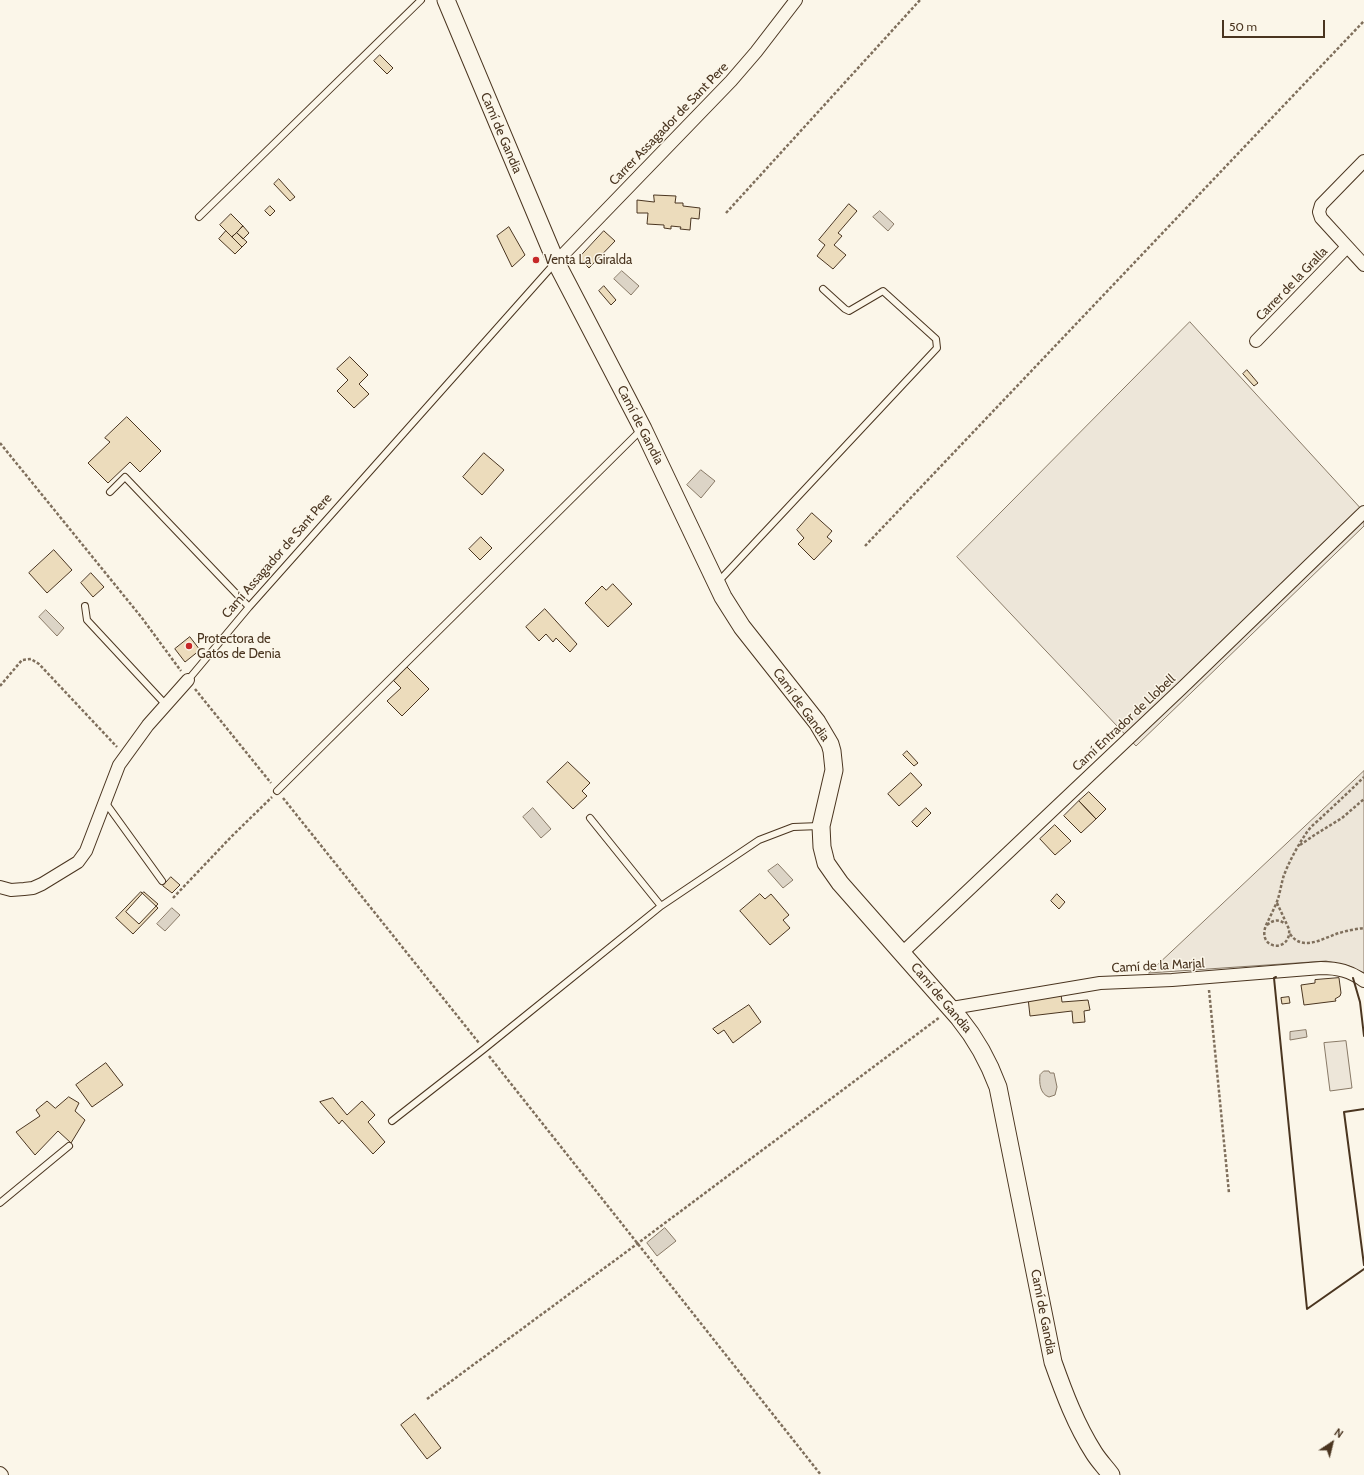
<!DOCTYPE html>
<meta charset="utf-8">
<style>
body{margin:0}
#map{position:relative;width:1364px;height:1475px;overflow:hidden;background:#fbf6e9;font-family:Cabin,sans-serif}
canvas{display:block}
.north{position:absolute;left:1312px;top:1423px;width:40px;height:40px;-webkit-text-stroke:3px #fbf6e9;paint-order:stroke;rotate:35deg;font-size:11px;font-weight:700;line-height:16px;text-align:center;color:#4a3520}
.north::after{content:'';display:block;margin:auto;width:14px;height:18px;background:#4a3520;clip-path:polygon(50% 0,100% 100%,50% 72%,0 100%)}
.scale{position:absolute;left:1222px;top:20px;width:103px;height:18px;box-sizing:border-box;border:2px solid #4a3520;border-top:0;padding-left:5px;font-size:12px;line-height:14px;white-space:nowrap;color:#4a3520;-webkit-text-stroke:3px #fbf6e9;paint-order:stroke}
</style>
<div id="map">
<canvas width="1364" height="1475"></canvas>
<div class="north">N</div>
<div class="scale">50 m</div>
</div>
<script>
const ctx = document.querySelector('canvas').getContext('2d');
ctx.lineJoin = 'round';
function paint(path, color) { ctx.fillStyle = color; ctx.fill(path, 'evenodd'); }
function trace(path, color, width, dash) { ctx.strokeStyle = color; ctx.lineWidth = width; ctx.lineCap = dash ? 'butt' : 'round'; ctx.setLineDash(dash || []); ctx.stroke(path); }
function label(font, color, halo, rows, align = 'center') {
  ctx.font = font + ' Cabin,sans-serif'; ctx.lineWidth = 3; ctx.setLineDash([]); ctx.textBaseline = 'middle'; ctx.strokeStyle = halo; ctx.fillStyle = color; for (const [text, x, y, turn = 0] of rows) {
    ctx.save(); ctx.translate(x, y); ctx.rotate((+turn || 0) * Math.PI / 180); ctx.textAlign = isNaN(turn) ? turn : align; if (halo) ctx.strokeText(text, 0, 0); ctx.fillText(text, 0, 0); ctx.restore();
  }
}
const green = new Path2D(`
 M1190 322 1364 512V526L1136 746 957 557Z
 M1364 771V973L1349 966 1326 961 1149 973Z
 M1346 1041 1352 1088 1330 1091 1324 1043Z`);
paint(green, '#ede6d9');
trace(green, '#887966', 1);
const water = new Path2D(`
 M880 211 894 224 888 231 873 217Z
 M622 271 639 286 631 295 614 279Z
 M701 470 715 481 701 498 687 485Z
 M46 610 64 628 57 636 39 617Z
 M533 808 551 829 541 838 523 817Z
 M778 864 793 880 783 888 768 871Z
 M172 908 180 915 165 931 157 924Z
 M1306 1030 1307 1037 1290 1040V1032Z
 M1044 1071H1049L1050 1073H1054L1057 1087 1055 1095 1049 1097C1040 1094 1039 1083 1040 1075Z
 M665 1228 676 1241 657 1256 647 1243Z`);
paint(water, '#dcd4c6');
trace(water, '#887966', 1);
const building = new Path2D(`
 M380 55 393 68 387 74 374 61Z
 M279 179 295 197 290 201 274 184Z
 M654 195 676 196 675 203H683V206L700 208 699 219 691 218 690 230 680 229 681 227 671 226V229L664 228V225L647 224 648 213H637V200L654 202Z
 M849 204 857 211 838 233 842 236 834 245 846 255 833 269 817 256 825 245 819 240Z
 M270 206 275 211 270 216 265 211Z
 M231 214 243 226 232 237 220 225Z
 M243 226 249 233 243 239 237 233Z
 M509 227 525 255 512 267 497 236Z
 M226 231 242 247 235 254 219 239Z
 M604 231 615 241 589 268 579 258Z
 M237 233 247 242 242 247 232 237Z
 M604 286 616 300 611 305 599 291Z
 M350 357 368 375 359 384 369 394 354 408 337 391 348 380 337 369Z
 M1247 370 1258 383 1254 386 1243 374Z
 M127 417 161 451 140 472 130 462 108 483 88 463 110 442 105 438Z
 M484 453 504 470 482 495 463 477Z
 M812 513 832 531 827 537 832 541 814 560 798 544 804 538 797 530Z
 M481 537 492 548 480 560 469 549Z
 M54 550 72 570 47 593 29 573Z
 M91 573 104 587 93 597 81 583Z
 M613 584 632 604 608 627 585 603 602 586 606 590Z
 M545 609 577 644 570 652 556 638 553 642 546 634 539 641 526 627Z
 M190 637 200 650 185 662 175 649Z
 M407 667 429 689 402 716 387 701 401 688 394 681Z
 M907 751 918 763 914 766 903 755Z
 M568 762 590 783 582 791 587 796 573 809 547 782Z
 M911 773 922 785 899 806 888 794Z
 M1089 792 1106 809 1096 819 1079 801Z
 M1079 801 1096 819 1081 833 1064 816Z
 M926 808 931 813 917 827 912 822Z
 M1055 825 1071 841 1055 855 1040 839Z
 M171 877 180 885 172 893 163 886Z
 M141 892 158 908 133 934 116 918Z
 M144 892 158 904 139 924 126 912Z
 M760 894 765 899 771 894 789 915 783 920 790 928 770 945 740 911Z
 M1057 894 1065 902 1059 909 1051 901Z
 M1339 978 1341 993 1340 996 1335 999 1336 1001 1304 1005 1301 985 1315 983V980Z
 M1061 994 1062 1002 1088 1000 1090 1010 1084 1011 1085 1022 1073 1023 1072 1011 1030 1016 1028 998Z
 M1289 997 1290 1003 1282 1004 1281 998Z
 M749 1005 761 1022 733 1043 724 1030 718 1034 713 1029Z
 M106 1063 123 1085 92 1107 76 1085Z
 M69 1097 79 1103 75 1111 85 1120 71 1143 58 1131 35 1155 16 1132 40 1116 36 1110 47 1101 55 1108Z
 M333 1098 347 1115 362 1101 375 1115 368 1122 385 1142 373 1154 342 1120 339 1124 320 1102Z
 M415 1414 441 1448 427 1459 401 1425Z`);
paint(building, '#ecdcbc');
trace(building, '#4a3520', 1);
const lane = new Path2D(`
 M199 217 421 0
 M110 492 125 477 249 607
 M718 582 937 348 936 339 883 291 849 311 845 309 823 289
 M85 606 87 620 166 705
 M188 680 249 607 555 263
 M277 791 641 430
 M105 802 162 881
 M590 818 661 906
 M392 1121 484 1049 661 906 759 840 793 827 820 826
 M0 1203 69 1146`);
const street = new Path2D(`
 M1364 161 1321 205 1319 212 1321 218 1364 265
 M556 262 731 81 756 52 796 0
 M1256 341 1347 247
 M0 887 11 890 24 889 33 888 42 884 78 862 86 851 119 765 148 725 188 680
 M902 953 1182 688 1364 512
 M952 1008 1100 983 1172 980 1321 968C1338 968 1350 971 1364 981
 M0 1473 2 1475`);
const secondary = new Path2D(`
 M446 0 556 262 643 429 723 597 742 627 817 722 830 744 832 751 834 770 821 826 822 847 826 863 840 883 959 1018C977 1040 988 1060 998 1087L1053 1362C1064 1393 1076 1425 1094 1453 1099 1461 1106 1468 1111 1475`);
trace(lane, '#4a3520', 8);
trace(street, '#4a3520', 14);
trace(secondary, '#4a3520', 19);
trace(new Path2D(`
 M726 213 920 0
 M0 443 142 618 181 671
 M865 546 1364 21
 M0 686 22 660 31 659 39 664 117 747
 M195 689 271 783
 M283 798 479 1043
 M1300 845 1316 834 1342 818 1364 799
 M173 898 231 837 272 797
 M1277 903 1289 929C1292 954 1254 950 1267 923 1270 917 1273 911 1276 904 1280 895 1281 884 1284 875 1290 860 1298 845 1307 832 1311 826 1319 820 1324 815 1338 802 1351 790 1364 777
 M1267 925C1273 920 1278 919 1284 923
 M1290 934C1302 951 1320 940 1336 934 1345 931 1355 929 1364 928
 M1209 990 1229 1193
 M489 1056 821 1475
 M427 1399 637 1244 940 1017`), '#7f6f5c', 2.5, [3, 2]);
trace(lane, '#fbf6e9', 6);
trace(street, '#fbf6e9', 12);
trace(secondary, '#fbf6e9', 17);
trace(new Path2D(`
 M1276 977 1274 978 1307 1309 1364 1269
 M1353 978 1360 1002 1364 1036
 M1364 1109 1344 1112 1364 1265`), '#4a3520', 2);
for (const [x, y, r, color] of [
 [536,260,4,"#c62828"],
 [189,646,4,"#c62828"]
]) { const dot = new Path2D(); dot.arc(x, y, r, 0, 2 * Math.PI); ctx.fillStyle = color; ctx.fill(dot); trace(dot, '#fbf6e9', 1.5); }
label('13px', '#4a3520', '#fbf6e9', [
 ["Carrer Assagador de Sant Pere",669,124,-46],
 ["Camí de Gandia",501,133,67],
 ["Carrer de la Gralla",1292,284,-46],
 ["Camí de Gandia",640,425,63],
 ["Camí Assagador de Sant Pere",277,556,-49],
 ["Camí de Gandia",801,705,54],
 ["Camí Entrador de Llobell",1124,723,-43],
 ["Camí de la Marjal",1158,966,-3],
 ["Camí de Gandia",941,998,50],
 ["Camí de Gandia",1043,1312,79]
]);
label('13px', '#4a3520', '#fbf6e9', [
 ["Venta La Giralda",544,260],
 ["Protectora de",197,639],
 ["Gatos de Denia",197,654]
], 'left');
</script>
